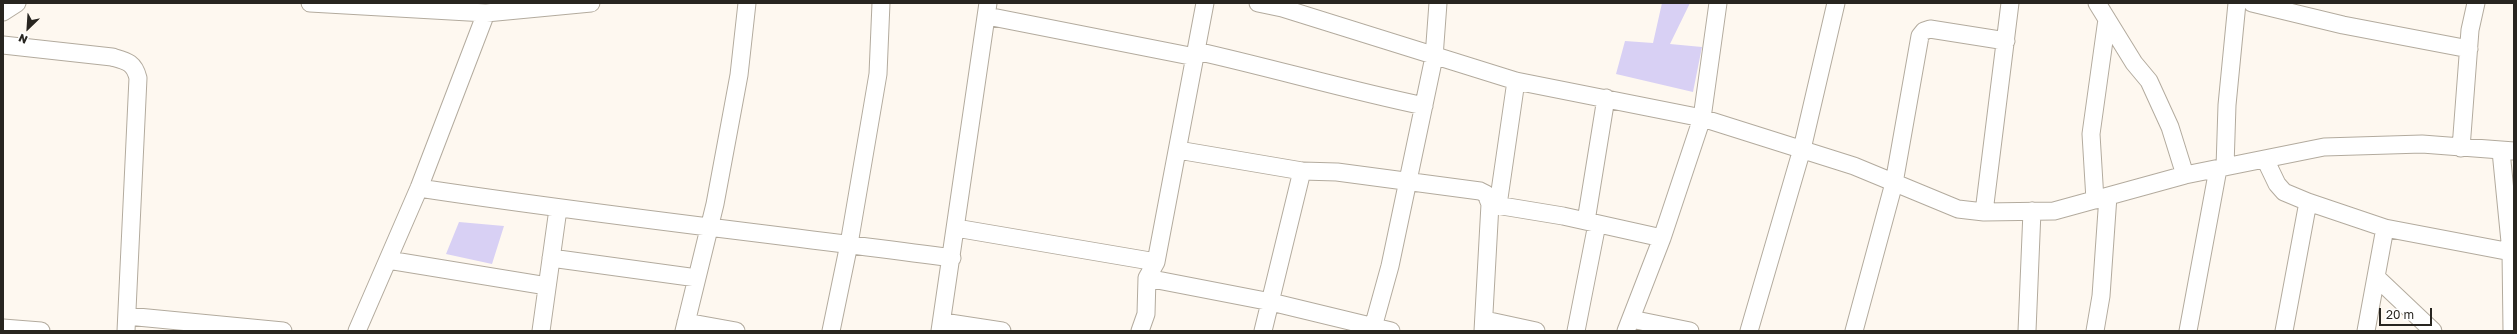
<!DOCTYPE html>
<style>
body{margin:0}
#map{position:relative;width:2517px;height:334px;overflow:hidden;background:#fef8f0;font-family:"Golos Text",sans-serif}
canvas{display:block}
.frame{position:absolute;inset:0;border:4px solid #282520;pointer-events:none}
.north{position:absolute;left:8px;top:8px;width:40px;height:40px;-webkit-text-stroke:3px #fff;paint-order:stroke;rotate:205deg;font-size:11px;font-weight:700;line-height:16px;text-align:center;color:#282520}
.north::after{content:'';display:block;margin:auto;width:14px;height:18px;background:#282520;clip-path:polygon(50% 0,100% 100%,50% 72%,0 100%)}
.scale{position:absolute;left:2379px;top:308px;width:53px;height:18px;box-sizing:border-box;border:2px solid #282520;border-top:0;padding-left:5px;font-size:12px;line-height:14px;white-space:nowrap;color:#282520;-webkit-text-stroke:3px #fff;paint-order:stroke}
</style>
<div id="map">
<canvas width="2517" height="334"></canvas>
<div class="frame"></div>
<div class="north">N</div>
<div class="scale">20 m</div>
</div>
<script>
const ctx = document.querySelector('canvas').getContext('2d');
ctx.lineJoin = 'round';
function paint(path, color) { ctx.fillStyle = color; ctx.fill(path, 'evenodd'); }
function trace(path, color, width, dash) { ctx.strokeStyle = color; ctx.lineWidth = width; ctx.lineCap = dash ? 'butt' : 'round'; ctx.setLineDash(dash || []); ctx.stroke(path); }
paint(new Path2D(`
 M1662 3H1690L1670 44 1702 47 1693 92 1616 74 1625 41 1653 43Z
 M459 222 504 226 492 264 446 254Z`), '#d8d0f4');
const minor = new Path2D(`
 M310 3 486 13 591 3
 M1258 3 1282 8 1516 81 1702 118 1854 166 1958 209 1984 212 2054 211 2185 175 2324 147 2422 144 2514 151
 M2097 3 2134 63 2149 81 2170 127 2185 175
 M2252 3 2343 25 2469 49
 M3 12 17 3
 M987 16 1195 57
 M3 45 112 57C126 61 134 62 138 78L126 331
 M1196 51C1272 68 1347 90 1424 106
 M2461 148 2470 30 2476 3
 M1178 150 1302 171 1337 172 1480 191 1486 194 1490 204 1483 331
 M2501 151 2511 252 2512 331
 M2265 159 2277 184 2284 192 2308 202 2385 228 2511 252
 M2225 167 2227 105 2237 3
 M419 188C596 215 774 234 952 258
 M2095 200 2091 134 2107 19
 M1490 204 1563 216 1662 238
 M1498 205 1516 81
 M1984 212 2010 3
 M1586 221 1606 98
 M956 228 1156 262
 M551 258 697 278
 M388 260 547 286
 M2376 277 2433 331
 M1147 278 1271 302 1391 331
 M127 316 283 331
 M1631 319 1690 331
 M1485 320 1536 331
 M686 322 736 331
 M943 322 1002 331
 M3 328 41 331
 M357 331 419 188 486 13
 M541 331 558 209
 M684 331 715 204 739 75 747 3
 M831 331 849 244 878 74 881 3
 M940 331 988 3
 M1140 331 1146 314 1147 278 1156 262 1205 3
 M1263 331 1302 171
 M1372 331 1390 266 1434 57 1438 3
 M1576 331 1597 224
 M1626 331 1662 238 1702 118 1718 3
 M1749 331 1802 149 1836 3
 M1854 331 1894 183 1920 36 1924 31 1930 29 2006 41
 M2027 331 2032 211
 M2095 331 2101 296 2108 196
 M2188 331 2218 169
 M2284 331 2308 202
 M2366 331 2385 228`);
trace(minor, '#b3ab9e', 19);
trace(minor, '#fff', 17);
</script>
